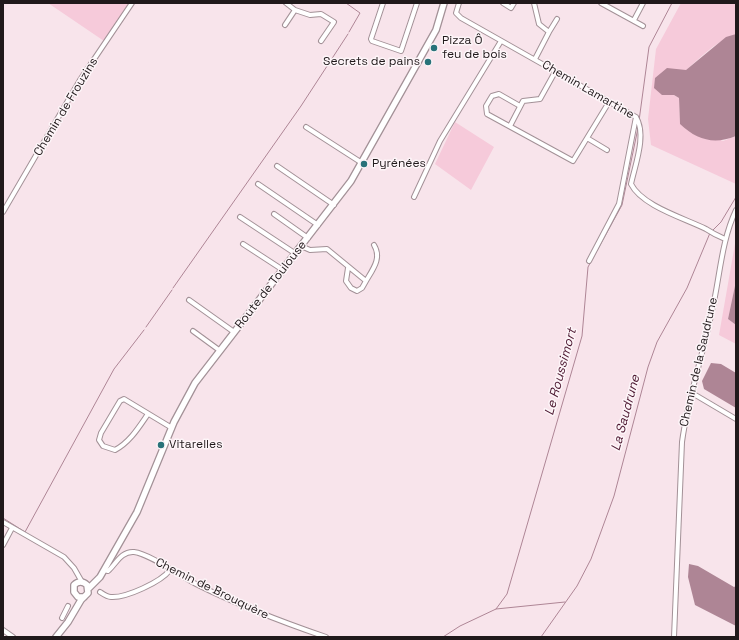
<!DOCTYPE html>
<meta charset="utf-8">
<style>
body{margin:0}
#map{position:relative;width:739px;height:640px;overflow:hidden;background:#f8e4eb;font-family:"Space Grotesk",sans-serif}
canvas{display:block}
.frame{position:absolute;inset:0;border:4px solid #20191b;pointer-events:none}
</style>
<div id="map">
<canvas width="739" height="640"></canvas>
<div class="frame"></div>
</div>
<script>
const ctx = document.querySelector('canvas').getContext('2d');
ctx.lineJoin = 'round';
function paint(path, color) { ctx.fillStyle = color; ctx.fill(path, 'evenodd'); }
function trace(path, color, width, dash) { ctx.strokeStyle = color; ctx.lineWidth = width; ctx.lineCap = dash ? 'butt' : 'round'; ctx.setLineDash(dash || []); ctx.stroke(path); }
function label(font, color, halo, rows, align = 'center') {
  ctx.font = font + ' "Space Grotesk",sans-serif'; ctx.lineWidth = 3; ctx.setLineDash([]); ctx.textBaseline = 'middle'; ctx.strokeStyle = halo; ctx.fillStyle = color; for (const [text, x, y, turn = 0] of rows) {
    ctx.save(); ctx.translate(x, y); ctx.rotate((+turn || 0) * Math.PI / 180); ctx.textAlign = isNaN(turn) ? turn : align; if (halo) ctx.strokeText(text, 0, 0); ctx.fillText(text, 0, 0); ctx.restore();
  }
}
paint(new Path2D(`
 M48 3H129L104 41Z
 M681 3H736V34C713 41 679 77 662 95H674L679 98 680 124 723 141 736 136V184L651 145 648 119 656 49Z
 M455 122 494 147 471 190 435 164Z
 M736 238V281L728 319 736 325V344L719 335Z`), '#f6cada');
paint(new Path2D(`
 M736 34V136C714 145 697 140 680 124L679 98 674 95H662L654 88 655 78 667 68 686 70 726 37Z
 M736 281V325L728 319Z
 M711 363 721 364 736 373V408L704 389 702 381Z
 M689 564 698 566 734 587 736 586V626L695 605 688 577Z`), '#ae8595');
trace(new Path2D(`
 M346 3 360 13 349 32
 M639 121 649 47 672 3
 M712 231 721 222 736 197
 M173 288 301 106 348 34
 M146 327 172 290
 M3 518 25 532 114 369 144 330
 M496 609 507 594 582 336 588 267 622 205 638 128
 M443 637 460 626 496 609 565 602
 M541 637 577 586 591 559 614 496 648 367 657 342 687 288 710 233`), '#ae8595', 1);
const minor = new Path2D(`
 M286 3 295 10 310 15 321 14 334 22 321 41
 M383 3 371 39 372 41 401 51 417 3
 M459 3 456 13 461 18 636 117C647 135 635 165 631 184 642 206 684 218 706 229 712 233 718 236 725 239
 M503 3 511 8 514 3
 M534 3 539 24 549 32 535 59
 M601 3 643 26
 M634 20 643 3
 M285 25 295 10
 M549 32 557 19
 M520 106 499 94 492 96 486 106 487 114 573 161 609 102
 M510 126 523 101 540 99 555 72
 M306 127 362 163
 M587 138 607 150
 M277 166 334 205
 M258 184 318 225
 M414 197 440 141 501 41
 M3 212 80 80 132 3
 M274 214 308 238
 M240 217 296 254
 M243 244 283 270
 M301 246 310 250 327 249 366 281C373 269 382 258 374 245
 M589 261 619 204 636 117
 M348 268 346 281 351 288 357 291 362 288 366 281
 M189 300 234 332
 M193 331 219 350
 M692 393 736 419
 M148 414C139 427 130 442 115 450L103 446 99 440 101 433 120 401 124 399 172 428
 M3 522 64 557 74 568 82 582
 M3 545 12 528
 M104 570 108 571C116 564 121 551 134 552 150 554 180 576 196 584 238 605 282 622 326 637
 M100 592C103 594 107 597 111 597 126 598 161 582 170 570
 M62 618 68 606
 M3 630 13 637
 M674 637 682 442C688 397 703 355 712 311 720 277 721 242 736 210`);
const secondary = new Path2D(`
 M89 588 100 577 137 512 174 422 195 383 351 181 436 30 444 3
 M56 637 68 622 81 600 88 593 87 585C83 581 78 581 74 585V592L78 597H84`);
trace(minor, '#a39197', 6);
trace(secondary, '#a39197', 8);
trace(minor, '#fff', 4);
trace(secondary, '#fff', 5.5);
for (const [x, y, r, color] of [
 [434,48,4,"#287279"],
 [428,62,4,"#287279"],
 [364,164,4,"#287279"],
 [161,445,4,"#287279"]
]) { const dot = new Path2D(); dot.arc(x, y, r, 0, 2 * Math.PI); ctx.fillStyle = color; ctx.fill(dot); trace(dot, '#fdf5f8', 1.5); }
label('12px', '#20191b', '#fdf5f8', [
 ["Pizza Ô",442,41],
 ["feu de bois",442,55],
 ["Secrets de pains",420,62,"right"],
 ["Pyrénées",372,164],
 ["Vitarelles",169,445]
], 'left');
label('12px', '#20191b', '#fdf5f8', [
 ["Chemin Lamartine",588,90,30],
 ["Chemin de Frouzins",66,107,-59],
 ["Route de Toulouse",271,285,-52],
 ["Chemin de la Saudrune",699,362,-77],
 ["Chemin de Brouquère",212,589,26]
]);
label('italic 13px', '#4d1831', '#fdf5f8', [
 ["Le Roussimort",561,372,-75],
 ["La Saudrune",626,413,-75]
]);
</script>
